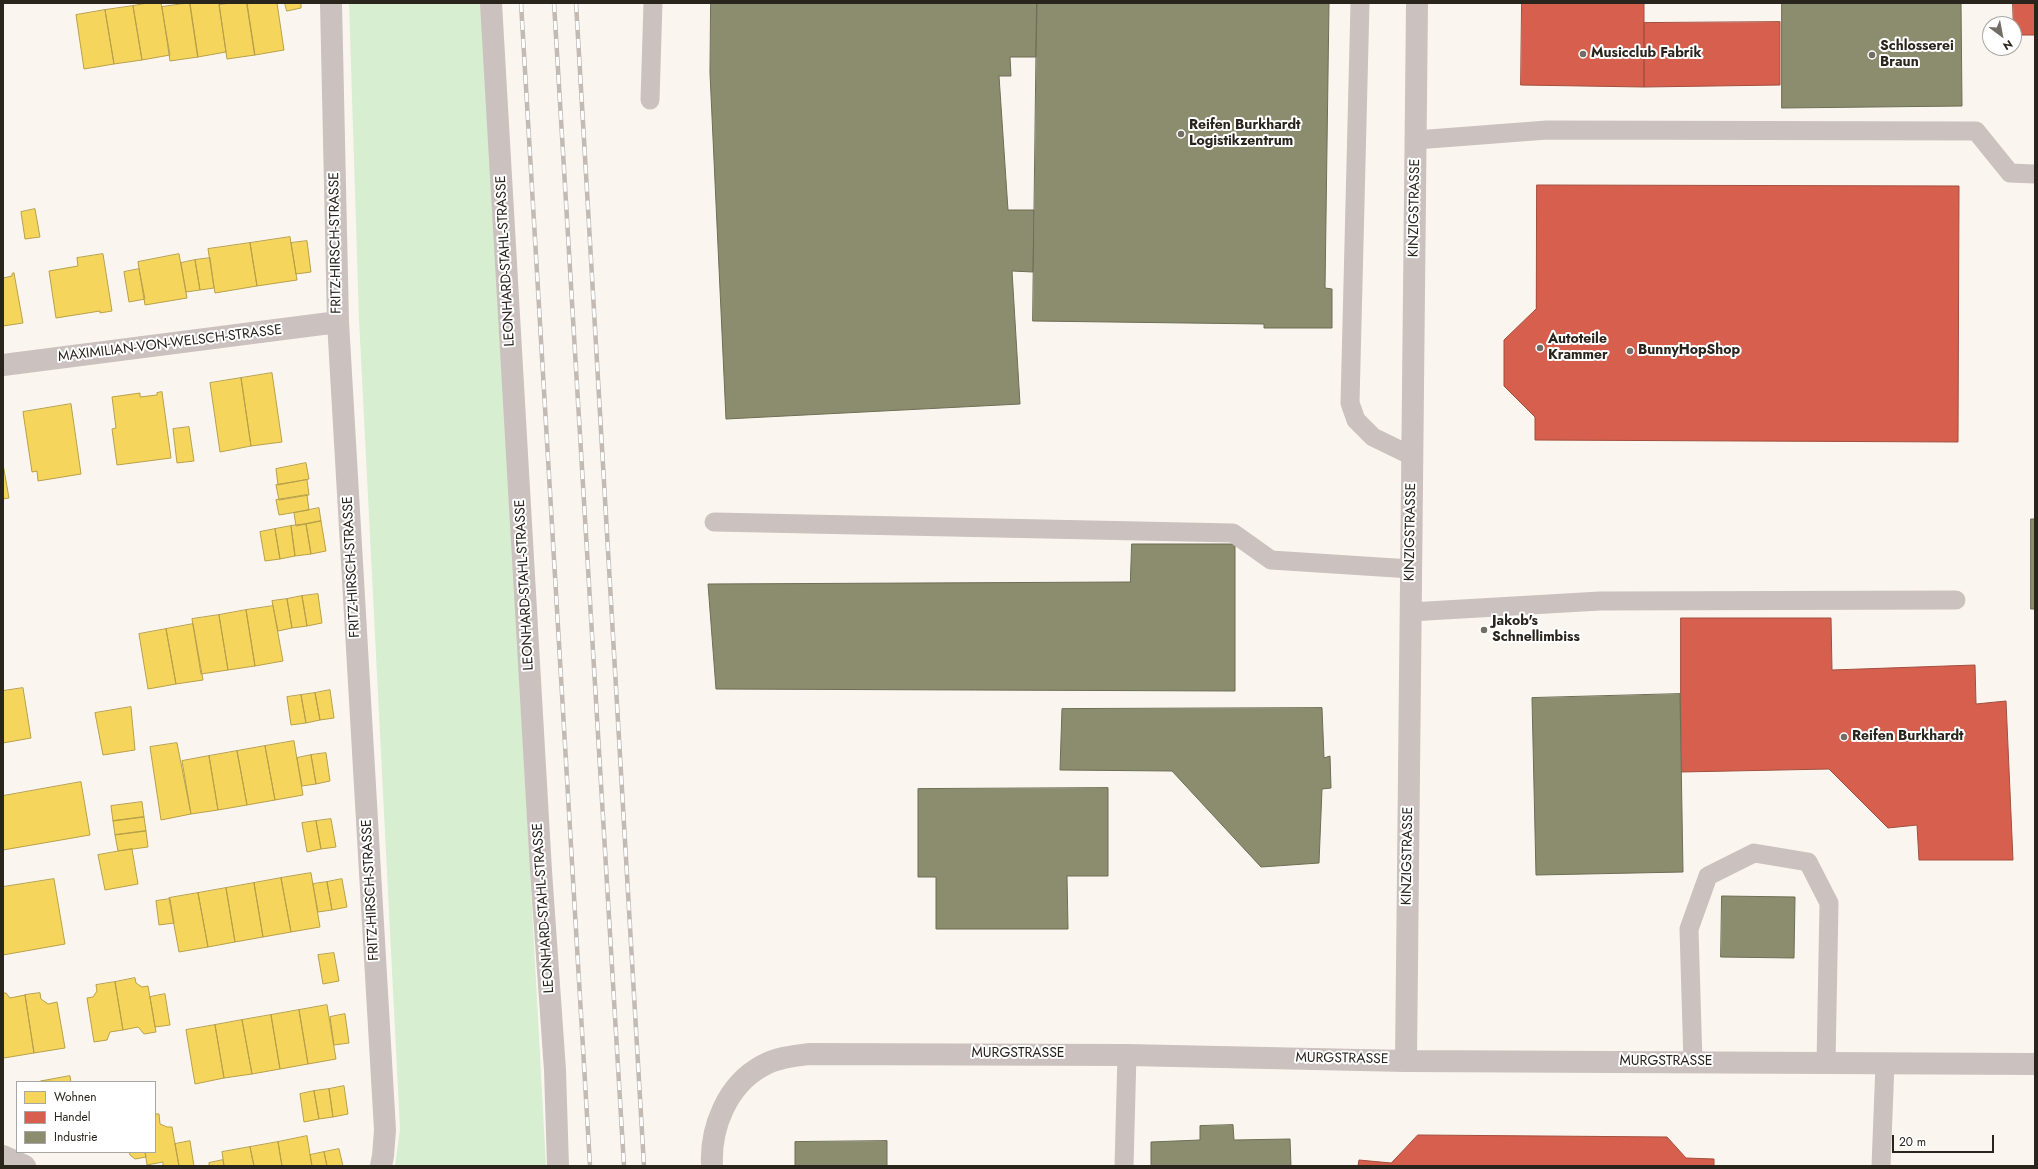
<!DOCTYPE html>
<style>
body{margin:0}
#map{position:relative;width:2038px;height:1169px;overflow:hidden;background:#faf6ef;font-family:Jost,sans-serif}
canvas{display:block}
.frame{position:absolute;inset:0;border:4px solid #29241c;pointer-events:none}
.legend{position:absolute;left:16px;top:1081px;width:140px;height:72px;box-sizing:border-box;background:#fff;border:1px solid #a9a7a4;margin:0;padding:5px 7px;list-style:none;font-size:12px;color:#29241c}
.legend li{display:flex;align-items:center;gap:8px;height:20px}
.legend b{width:20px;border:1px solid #a9a7a4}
.north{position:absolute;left:1982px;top:16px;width:40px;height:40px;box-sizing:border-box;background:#fff;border:1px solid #a9a7a4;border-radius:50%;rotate:148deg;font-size:11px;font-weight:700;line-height:16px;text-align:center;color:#29241c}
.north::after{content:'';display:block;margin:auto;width:14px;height:18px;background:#726e66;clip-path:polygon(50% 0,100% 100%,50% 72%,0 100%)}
.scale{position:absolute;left:1892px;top:1135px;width:102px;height:18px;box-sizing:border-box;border:2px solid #29241c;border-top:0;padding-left:5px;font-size:12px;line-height:14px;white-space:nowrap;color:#29241c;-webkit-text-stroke:3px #fff;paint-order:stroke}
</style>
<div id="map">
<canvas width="2038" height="1169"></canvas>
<div class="frame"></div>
<ul class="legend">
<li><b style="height:11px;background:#f6d55c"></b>Wohnen</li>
<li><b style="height:11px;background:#d6604d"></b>Handel</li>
<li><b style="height:11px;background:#8c8c6e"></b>Industrie</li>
</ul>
<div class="north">N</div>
<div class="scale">20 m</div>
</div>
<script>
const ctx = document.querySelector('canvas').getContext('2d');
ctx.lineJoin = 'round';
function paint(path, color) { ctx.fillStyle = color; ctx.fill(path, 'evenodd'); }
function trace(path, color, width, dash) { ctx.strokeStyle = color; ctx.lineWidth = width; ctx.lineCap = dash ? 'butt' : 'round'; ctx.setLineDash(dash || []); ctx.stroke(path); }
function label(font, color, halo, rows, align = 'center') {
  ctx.font = font + ' Jost,sans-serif'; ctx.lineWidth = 4; ctx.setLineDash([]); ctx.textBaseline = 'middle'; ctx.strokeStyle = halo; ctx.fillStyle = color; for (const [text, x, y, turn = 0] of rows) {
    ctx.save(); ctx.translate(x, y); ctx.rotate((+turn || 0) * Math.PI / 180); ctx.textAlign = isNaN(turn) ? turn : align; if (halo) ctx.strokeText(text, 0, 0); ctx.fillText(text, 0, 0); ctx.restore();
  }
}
paint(new Path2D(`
 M349 3H483L546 1166H395L400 1129 359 319Z`), '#d7eed0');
const homes = new Path2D(`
 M148 3H161L170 55 142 60 133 6Z
 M190 3H219L226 52 198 57Z
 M190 3 198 57 170 61 162 7Z
 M231 3H247L255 55 227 59 219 5Z
 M247 3H277L284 50 255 55Z
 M285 3H301V8L287 11Z
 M133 6 142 60 114 64 105 10Z
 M105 10 114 64 84 69 76 15Z
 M35 209 40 237 25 239 21 212Z
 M290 237 297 280 257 286 250 243Z
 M307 241 311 272 296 274 291 243Z
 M250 243 257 286 215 293 208 249Z
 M103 254 112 311 100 313V311L56 318 49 271 78 266 77 258Z
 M179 254 187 298 145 305 138 262Z
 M210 258 214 288 200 290 195 260Z
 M195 260 200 290 186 292 181 263Z
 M139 269 145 299 129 302 124 272Z
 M14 273 23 323 3 326V278L12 276V274Z
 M272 373 282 442 251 446 241 378Z
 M241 378 251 446 220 452 210 383Z
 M162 392 171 458 117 465 112 429 116 428 112 397 140 393V397L157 395V393Z
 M71 404 81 474 38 481 37 471 32 472 23 412Z
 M189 427 194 461 177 463 173 429Z
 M306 463 309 479 278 485 276 469Z
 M3 464 9 498 3 499Z
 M307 480 309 495 279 500 276 485Z
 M307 495 309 510 279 515 276 500Z
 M319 508 321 521 296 526 294 513Z
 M321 521 326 551 311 554 306 524Z
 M306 524 311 554 295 556 291 526Z
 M291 526 295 556 280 559 275 529Z
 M275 529 280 559 265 561 260 532Z
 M318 594 322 623 307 626 302 596Z
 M302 596 307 626 292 628 287 599Z
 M287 599 292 628 278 631 272 601Z
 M273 606 283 661 255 666 246 610Z
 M246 610 255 666 228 670 219 615Z
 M219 615 228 670 201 674 192 619Z
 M193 624 203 680 176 684 166 629Z
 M166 629 176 684 148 689 139 634Z
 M23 688 31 738 3 743V691Z
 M330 690 334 718 320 720 315 693Z
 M315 693 320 720 306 723 301 695Z
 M301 695 306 723 291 725 287 697Z
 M131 707 135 750 103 755 95 713Z
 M294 741 303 795 275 800 265 746Z
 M177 743 191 814 161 820 150 747Z
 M265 746 275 800 247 805 237 751Z
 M237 751 247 805 218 810 209 756Z
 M326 753 330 781 316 784 311 755Z
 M311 755 316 784 302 786 297 758Z
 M209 756 218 810 191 814 182 761Z
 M81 782 90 835 3 850V796Z
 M142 802 144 817 113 821 111 806Z
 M144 817 146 831 115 835 113 821Z
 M331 819 336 847 321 849 316 821Z
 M316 821 321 849 307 852 302 823Z
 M146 831 148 847 118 851 115 835Z
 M132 849 138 884 105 890 98 855Z
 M311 873 320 927 291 932 281 878Z
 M281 878 291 932 263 937 254 883Z
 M54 879 65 944 3 955V887Z
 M342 879 347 907 332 910 327 882Z
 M327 882 332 910 318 912 313 884Z
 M254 883 263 937 235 942 226 888Z
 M226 888 235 942 208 947 198 893Z
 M198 893 208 947 179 952 169 898Z
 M170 899 174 923 159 925 156 901Z
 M334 953 339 981 323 984 318 955Z
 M135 978 136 983 142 987 148 986 156 1032 144 1034 138 1027 123 1030 115 982Z
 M115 982 123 1030 110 1032 107 1040 94 1042 87 998 93 997 97 991 96 985Z
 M3 993H6L10 998 25 995 34 1053 4 1058Z
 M40 993 41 999 48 1004 57 1002 65 1048 34 1053 25 995Z
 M165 994 170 1025 155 1027 150 997Z
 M327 1005 336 1059 308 1064 299 1010Z
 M299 1010 308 1064 280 1069 271 1015Z
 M345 1014 349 1043 334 1045 330 1017Z
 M271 1015 280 1069 252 1074 242 1020Z
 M242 1020 252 1074 224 1078 215 1025Z
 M215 1025 224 1078 195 1084 186 1030Z
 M70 1076 71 1082 41 1081Z
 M344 1086 348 1114 333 1117 329 1089Z
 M329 1089 333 1117 319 1119 314 1091Z
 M314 1091 319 1119 304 1122 300 1094Z
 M155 1114H159L160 1124 167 1127H172L179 1166H163V1162L147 1165 145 1152H155Z
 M307 1136 312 1166H282L278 1142Z
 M190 1141 194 1166H179L175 1144Z
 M278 1142 282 1166H254L250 1147Z
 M250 1147 254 1166H224L222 1152Z
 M339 1149 343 1166H327L324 1152Z
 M130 1152H145L146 1157 135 1159 130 1155Z
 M324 1152 327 1166H312L310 1155Z
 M223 1160 224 1166H209V1163Z`);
paint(homes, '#f6d55c');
trace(homes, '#b8a049', 1);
const shops = new Path2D(`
 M1522 3H1644V87L1521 85Z
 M2013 3H2035V35H2014Z
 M1780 22V85L1644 87V23Z
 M1537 185 1959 186 1958 442 1535 440V417L1504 386V340L1536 309Z
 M1681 618H1831L1832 670 1975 665 1976 704 2006 701 2013 860H1919L1917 825 1888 828 1829 769 1681 772Z
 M1418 1135 1667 1137 1686 1158 1714 1159V1166H1358L1359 1160 1391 1163Z`);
paint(shops, '#d6604d');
trace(shops, '#a24e3e', 1);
const industry = new Path2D(`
 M711 3H1037L1036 57H1010L1011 76H999L1008 210H1034L1033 272 1012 271 1020 404 726 419 710 73Z
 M1037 3H1329L1325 288 1332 289V328H1264V324L1033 321Z
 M1782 3H1961L1962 106 1782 108Z
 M2031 519H2035V609H2031Z
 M1132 544H1235V691L716 689 708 584 1130 582Z
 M1680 694 1683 872 1536 875 1532 698Z
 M1322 708 1324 758 1330 756 1331 788 1322 789 1319 863 1261 867 1172 771 1060 770 1062 709Z
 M1108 788V876H1067L1068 929H936V877H918V789Z
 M1722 896 1795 897 1794 958 1721 957Z
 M1233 1125 1234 1140 1290 1139 1291 1166H1151V1142L1200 1140V1126Z
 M887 1141V1166H795V1142Z`);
paint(industry, '#8c8c6e');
trace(industry, '#6e6d55', 1);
trace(new Path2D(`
 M1360 3 1350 403 1356 420 1373 437 1412 456
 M650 100 653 3
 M1416 140 1547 130 1976 131 2010 173 2035 174
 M714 522 1233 533 1271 560 1411 569
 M1410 612 1600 601 1956 600
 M1693 1062 1689 929 1708 876 1754 853 1808 862 1829 903 1826 1063
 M1124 1166 1127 1055
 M1881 1166 1885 1064`), '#cbc1be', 19);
trace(new Path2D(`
 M331 3 338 322 385 1130 383 1156 381 1166
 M491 3 541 871 555 1070 558 1166
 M3 365 338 322
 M1406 1061 1417 3
 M3 1156 25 1166
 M712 1166C710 1128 727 1085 762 1066 776 1058 793 1056 809 1054L1127 1055 1406 1061 2035 1064`), '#cbc1be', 22);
const rail = new Path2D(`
 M521 3 590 1166
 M554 3 624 1166
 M576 3 644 1166`);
trace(rail, '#c1bab5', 4.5);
trace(rail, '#fff', 3, [9]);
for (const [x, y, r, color] of [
 [1583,54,4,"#726e66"],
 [1872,55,4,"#726e66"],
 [1181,134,4,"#726e66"],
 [1540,348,4,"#726e66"],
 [1630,351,4,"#726e66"],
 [1484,630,4,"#726e66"],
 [1844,737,4,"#726e66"]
]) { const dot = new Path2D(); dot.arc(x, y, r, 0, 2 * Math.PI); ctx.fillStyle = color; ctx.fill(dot); trace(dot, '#fff', 1.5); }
label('bold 14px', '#29241c', '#fff', [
 ["Schlosserei",1880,47],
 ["Braun",1880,63],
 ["Musicclub Fabrik",1591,54],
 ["Reifen Burkhardt",1189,126],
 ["Logistikzentrum",1189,142],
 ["Autoteile",1548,340],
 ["Krammer",1548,356],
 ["BunnyHopShop",1638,351],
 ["Jakob's",1492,622],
 ["Schnellimbiss",1492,638],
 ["Reifen Burkhardt",1852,737]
], 'left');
label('14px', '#29241c', '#fff', [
 ["KINZIGSTRASSE",1415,208,-89],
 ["FRITZ-HIRSCH-STRASSE",336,243,-91],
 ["LEONHARD-STAHL-STRASSE",506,261,-93],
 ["MAXIMILIAN-VON-WELSCH-STRASSE",170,344,-7],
 ["KINZIGSTRASSE",1411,532,-89],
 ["FRITZ-HIRSCH-STRASSE",352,567,-93],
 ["LEONHARD-STAHL-STRASSE",525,585,-93],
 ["KINZIGSTRASSE",1408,856,-89],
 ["FRITZ-HIRSCH-STRASSE",371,890,-93],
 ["LEONHARD-STAHL-STRASSE",544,908,-94],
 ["MURGSTRASSE",1018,1054],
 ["MURGSTRASSE",1342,1059,1],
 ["MURGSTRASSE",1666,1062]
]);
</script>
